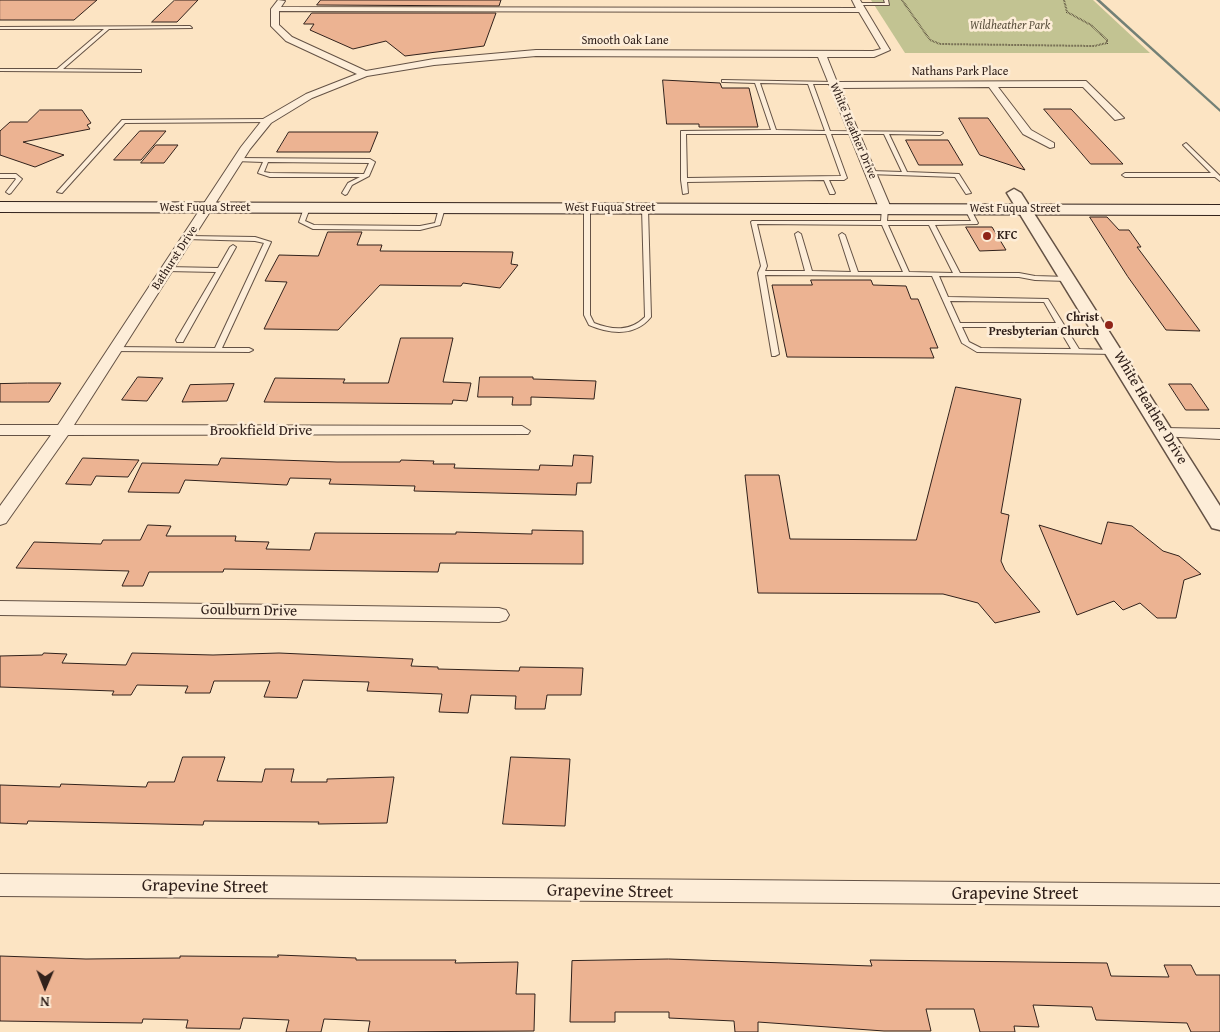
<!DOCTYPE html>
<style>
body{margin:0}
#map{position:relative;width:1220px;height:1032px;overflow:hidden;background:#fce4c3;font-family:"Gentium Book Plus",serif}
canvas{display:block}
.north{position:absolute;left:20px;top:962px;width:50px;height:50px;-webkit-text-stroke:4px #fdedd8;paint-order:stroke;rotate:181deg;font-size:14px;font-weight:700;line-height:20px;text-align:center;color:#31211b}
.north::after{content:'';display:block;margin:auto;width:18px;height:22px;background:#31211b;clip-path:polygon(50% 0,100% 100%,50% 72%,0 100%)}
</style>
<div id="map">
<canvas width="1220" height="1032"></canvas>
<div class="north">N</div>
</div>
<script>
const ctx = document.querySelector('canvas').getContext('2d');
ctx.lineJoin = 'round';
function paint(path, color) { ctx.fillStyle = color; ctx.fill(path, 'evenodd'); }
function trace(path, color, width, dash) { ctx.strokeStyle = color; ctx.lineWidth = width; ctx.lineCap = dash ? 'butt' : 'round'; ctx.setLineDash(dash || []); ctx.stroke(path); }
function label(font, color, halo, rows, align = 'center') {
  ctx.font = font + ' "Gentium Book Plus",serif'; ctx.lineWidth = 5; ctx.setLineDash([]); ctx.textBaseline = 'middle'; ctx.strokeStyle = halo; ctx.fillStyle = color; for (const [text, x, y, turn = 0] of rows) {
    ctx.save(); ctx.translate(x, y); ctx.rotate((+turn || 0) * Math.PI / 180); ctx.textAlign = isNaN(turn) ? turn : align; if (halo) ctx.strokeText(text, 0, 0); ctx.fillText(text, 0, 0); ctx.restore();
  }
}
paint(new Path2D(`
 M871 0H1093L1150 53H905Z`), '#c2c392');
paint(new Path2D(`
 M1096 0H1100L1220 109V112Z`), '#738076');
const building = new Path2D(`
 M0 0H97L74 20H0Z
 M175 0H198L177 22H152Z
 M321 0H501L499 6 317 5Z
 M312 13H496L484 46 405 56 386 41 353 49 310 30 314 24H304Z
 M663 80 720 83 722 88H749L758 127H699V124H667Z
 M1044 109H1071L1123 164H1091Z
 M40 110H82L91 123 87 125 90 129 23 142 64 155 35 167 0 155V131L10 122H27Z
 M959 118H988L1025 170 980 155Z
 M140 131H166L141 160H114Z
 M289 132H378L370 152H277Z
 M906 140H948L963 165H919Z
 M156 145H178L164 163H141Z
 M1090 217H1107L1119 230H1129L1141 247H1137L1200 331 1166 330 1128 277Z
 M966 227H992L1006 250 980 251Z
 M328 232H362L357 245H382L380 251 513 252 511 264 518 265 500 288 463 283 461 286 380 285 338 330 264 329 287 282 265 281 279 255 318 256Z
 M811 280H871L873 285 906 286 911 299H918L938 348H930L934 358 787 357 772 285H812Z
 M401 338H453L443 382 471 383 467 401 453 400 452 404 264 402 275 378 345 379 343 383H388Z
 M138 377 163 378 147 401 122 400Z
 M480 377H533V379L596 381 594 399 531 397V405H512L513 397H478Z
 M28 383H61L49 402H0V384Z
 M234 384 227 401 182 402 190 385Z
 M1169 384H1191L1209 410H1186Z
 M956 387 1021 399 1001 513 1009 515 1001 561 1005 570 1040 612 995 623 978 603 943 594 758 593 745 475H779L790 539 916 540Z
 M574 455 593 456 591 483H577L576 495 414 491 415 486 329 484 331 479 290 478 287 485 185 480 179 493 128 492 142 463 218 465 221 458 337 462H400L401 460 434 461 433 464H455L454 468 539 470 540 465 572 466Z
 M83 458 139 460 128 477 96 476 91 485 66 484Z
 M1108 522 1132 526 1163 551 1179 556 1201 574 1184 580 1176 618H1157L1140 603 1123 610 1114 601 1077 615 1039 525 1101 544Z
 M148 525 171 526 166 536H236L235 541 269 542 266 549 310 550 315 533 456 534V532L532 534V530L583 531V564L440 563 438 572 224 569 223 572H149L143 586H122L129 571 16 568 34 542 101 544 103 540H140Z
 M44 653 67 654 62 663 126 665 132 653 213 655 279 653 413 659 411 666 438 667V669L519 671 520 667 583 668 581 695H547L545 709H515L516 696 471 695 468 713 439 712 442 694 367 691 369 682 303 680 297 698 264 697 270 681H214L210 693H185L188 686 137 685 131 695H112L114 691 0 687V656L42 655Z
 M183 757H225L217 781 262 782 265 769H294L291 782H327V779L394 777 387 823 318 824 319 822 204 821 203 825 28 821 27 824 0 823V785L60 787 61 784 146 787 148 782H174Z
 M511 757 570 759 565 826 503 824Z
 M278 955 356 958V960H456L455 963 518 962 516 994H535L534 1031 368 1032 370 1021 324 1019 321 1032H286L289 1020 243 1018 240 1029 186 1028 188 1020 143 1019 142 1023 0 1021V956L86 959 180 958V956L278 957Z
 M669 959 872 966 870 960 1107 963 1111 976 1169 977 1164 965H1191L1196 975H1220V1032H1191L1187 1023 1096 1020 1092 1007 1033 1005 1039 1027 1014 1026 1015 1032H980L974 1009H926L931 1031H884L758 1022V1032H735L734 1021 669 1018V1012H615V1022H570L572 961Z`);
paint(building, '#ecb392');
trace(building, '#31211b', 1);
const service = new Path2D(`
 M884 0H888L889 5H858L856 4 858 3H885Z
 M190 26 192 28 109 29 63 69 141 70V72H139L0 71V69H57L104 29H0V27Z
 M722 80 834 82V83L832 84H813L830 131 942 132 943 133 940 135 889 134 907 172 959 174 971 193 966 194 955 177 869 174 868 173 871 171 902 172 884 134H831L847 178 844 180H829L835 193 834 194H830L824 180 687 182 688 193 683 194 681 180V131L771 130 755 83 724 82H722ZM760 83 808 84 825 131 776 130ZM686 134H826L841 176 687 178Z
 M267 119 269 120V122L125 123 62 193 57 192 122 120Z
 M1186 143 1220 176V181L1215 177H1125L1122 175 1125 173H1211L1183 145Z
 M237 158 370 159 375 162 369 176 352 185 347 194 345 195 342 193 348 183 360 177H270L258 173 263 162 235 161 234 160ZM268 162 369 163 364 174 270 173 264 172Z
 M0 174H16L22 179 11 193 9 194 6 192 16 179 15 178H0Z
 M307 206 310 208 305 221 314 225 420 226 435 223 439 208 442 206 445 208 440 225 420 230 313 229 299 222 304 208Z
 M587 206 590 208V315L594 323C612 330 630 332 645 317L642 208 645 206 648 208 651 317C635 337 610 334 589 325L584 315V208Z
 M885 206 888 208 887 221H971L965 209 970 208 978 223 977 224 935 225 960 273H1019L1035 276 1068 277 1071 279 1068 281 1035 280 1019 277 939 276 948 297 1048 299 1079 349 1115 350 1119 352 1115 354 977 352 962 343 932 276 765 275 779 354 775 356H772L758 273 761 266 751 222 752 221H881L882 208ZM757 224 882 225 903 272H858L845 235 842 233 839 235 851 272 812 271 801 234 798 232 795 234 805 271H765L767 266ZM888 225H929L953 273 909 272ZM950 301 1044 302 1056 323H960ZM962 327H1058L1071 349 981 348 969 342Z
 M188 236 255 237 271 242 222 348H249L253 350 249 352 111 351 110 349 114 347 215 348 264 243 255 241 186 239 185 238Z
 M233 245 236 247 184 340 183 342H177L176 340 216 272 167 271 164 269 167 267 218 268 230 247Z`);
const minor = new Path2D(`
 M278 0 285 1 281 7 856 8 852 0H860L890 50 874 57H827L837 82 1086 81 1124 118 1115 120 1083 87H998L1031 130 1054 143V147L1050 148 1023 134 989 87 840 88 891 208 885 212 879 208 818 57 536 56 434 65 367 76 312 98 271 123 250 149 74 425 522 426 530 431 528 434 68 435 6 523 0 525V506L51 435H0V425H58L241 147 263 119 306 94 357 74 286 41 271 26V9ZM279 11 859 12 881 49 873 51 536 50 434 59 366 71 292 37 279 25Z
 M1164 428 1220 429V439L1158 436 1156 433 1158 430Z
 M0 601 499 608 506 610 509 615 506 620 499 622 0 615Z
 M0 874 1220 884V906L0 896Z`);
const tertiary = new Path2D(`
 M1014 189 1021 193 1220 506V530L1212 528 1209 523 1007 193Z`);
const secondary = new Path2D(`
 M0 202 1220 205V215L0 212Z`);
trace(service, '#645245', 2);
trace(minor, '#645245', 2);
trace(tertiary, '#645245', 3);
trace(secondary, '#31211b', 2);
trace(new Path2D(`
 M902 0 930 40 940 44 1094 46 1107 43V40L1091 25 1067 12 1064 0`), '#31211b', 2, [0.5, 1]);
paint(service, '#fdedd8');
paint(minor, '#fdedd8');
paint(tertiary, '#fdedd8');
paint(secondary, '#fdedd8');
for (const [x, y, r, color] of [
 [987,236,5,"#8f2418"],
 [1109,325,5,"#8f2418"]
]) { const dot = new Path2D(); dot.arc(x, y, r, 0, 2 * Math.PI); ctx.fillStyle = color; ctx.fill(dot); trace(dot, '#fdedd8', 2); }
label('italic 12px', '#5c523f', '#fdedd8', [
 ["Wildheather Park",1010,26]
]);
label('12px', '#31211b', '#fdedd8', [
 ["Smooth Oak Lane",625,41],
 ["Nathans Park Place",960,72],
 ["White Heather Drive",853,131,67],
 ["West Fuqua Street",205,208],
 ["West Fuqua Street",610,208],
 ["West Fuqua Street",1015,209],
 ["Bathurst Drive",175,258,-57]
]);
label('bold 12px', '#31211b', '#fdedd8', [
 ["KFC",997,236],
 ["Christ",1099,318,"right"],
 ["Presbyterian Church",1099,332,"right"]
], 'left');
label('15px', '#31211b', '#fdedd8', [
 ["White Heather Drive",1150,408,59],
 ["Brookfield Drive",261,431],
 ["Goulburn Drive",249,611,1]
]);
label('18px', '#31211b', '#fdedd8', [
 ["Grapevine Street",205,887,1],
 ["Grapevine Street",610,892,1],
 ["Grapevine Street",1015,894]
]);
</script>
